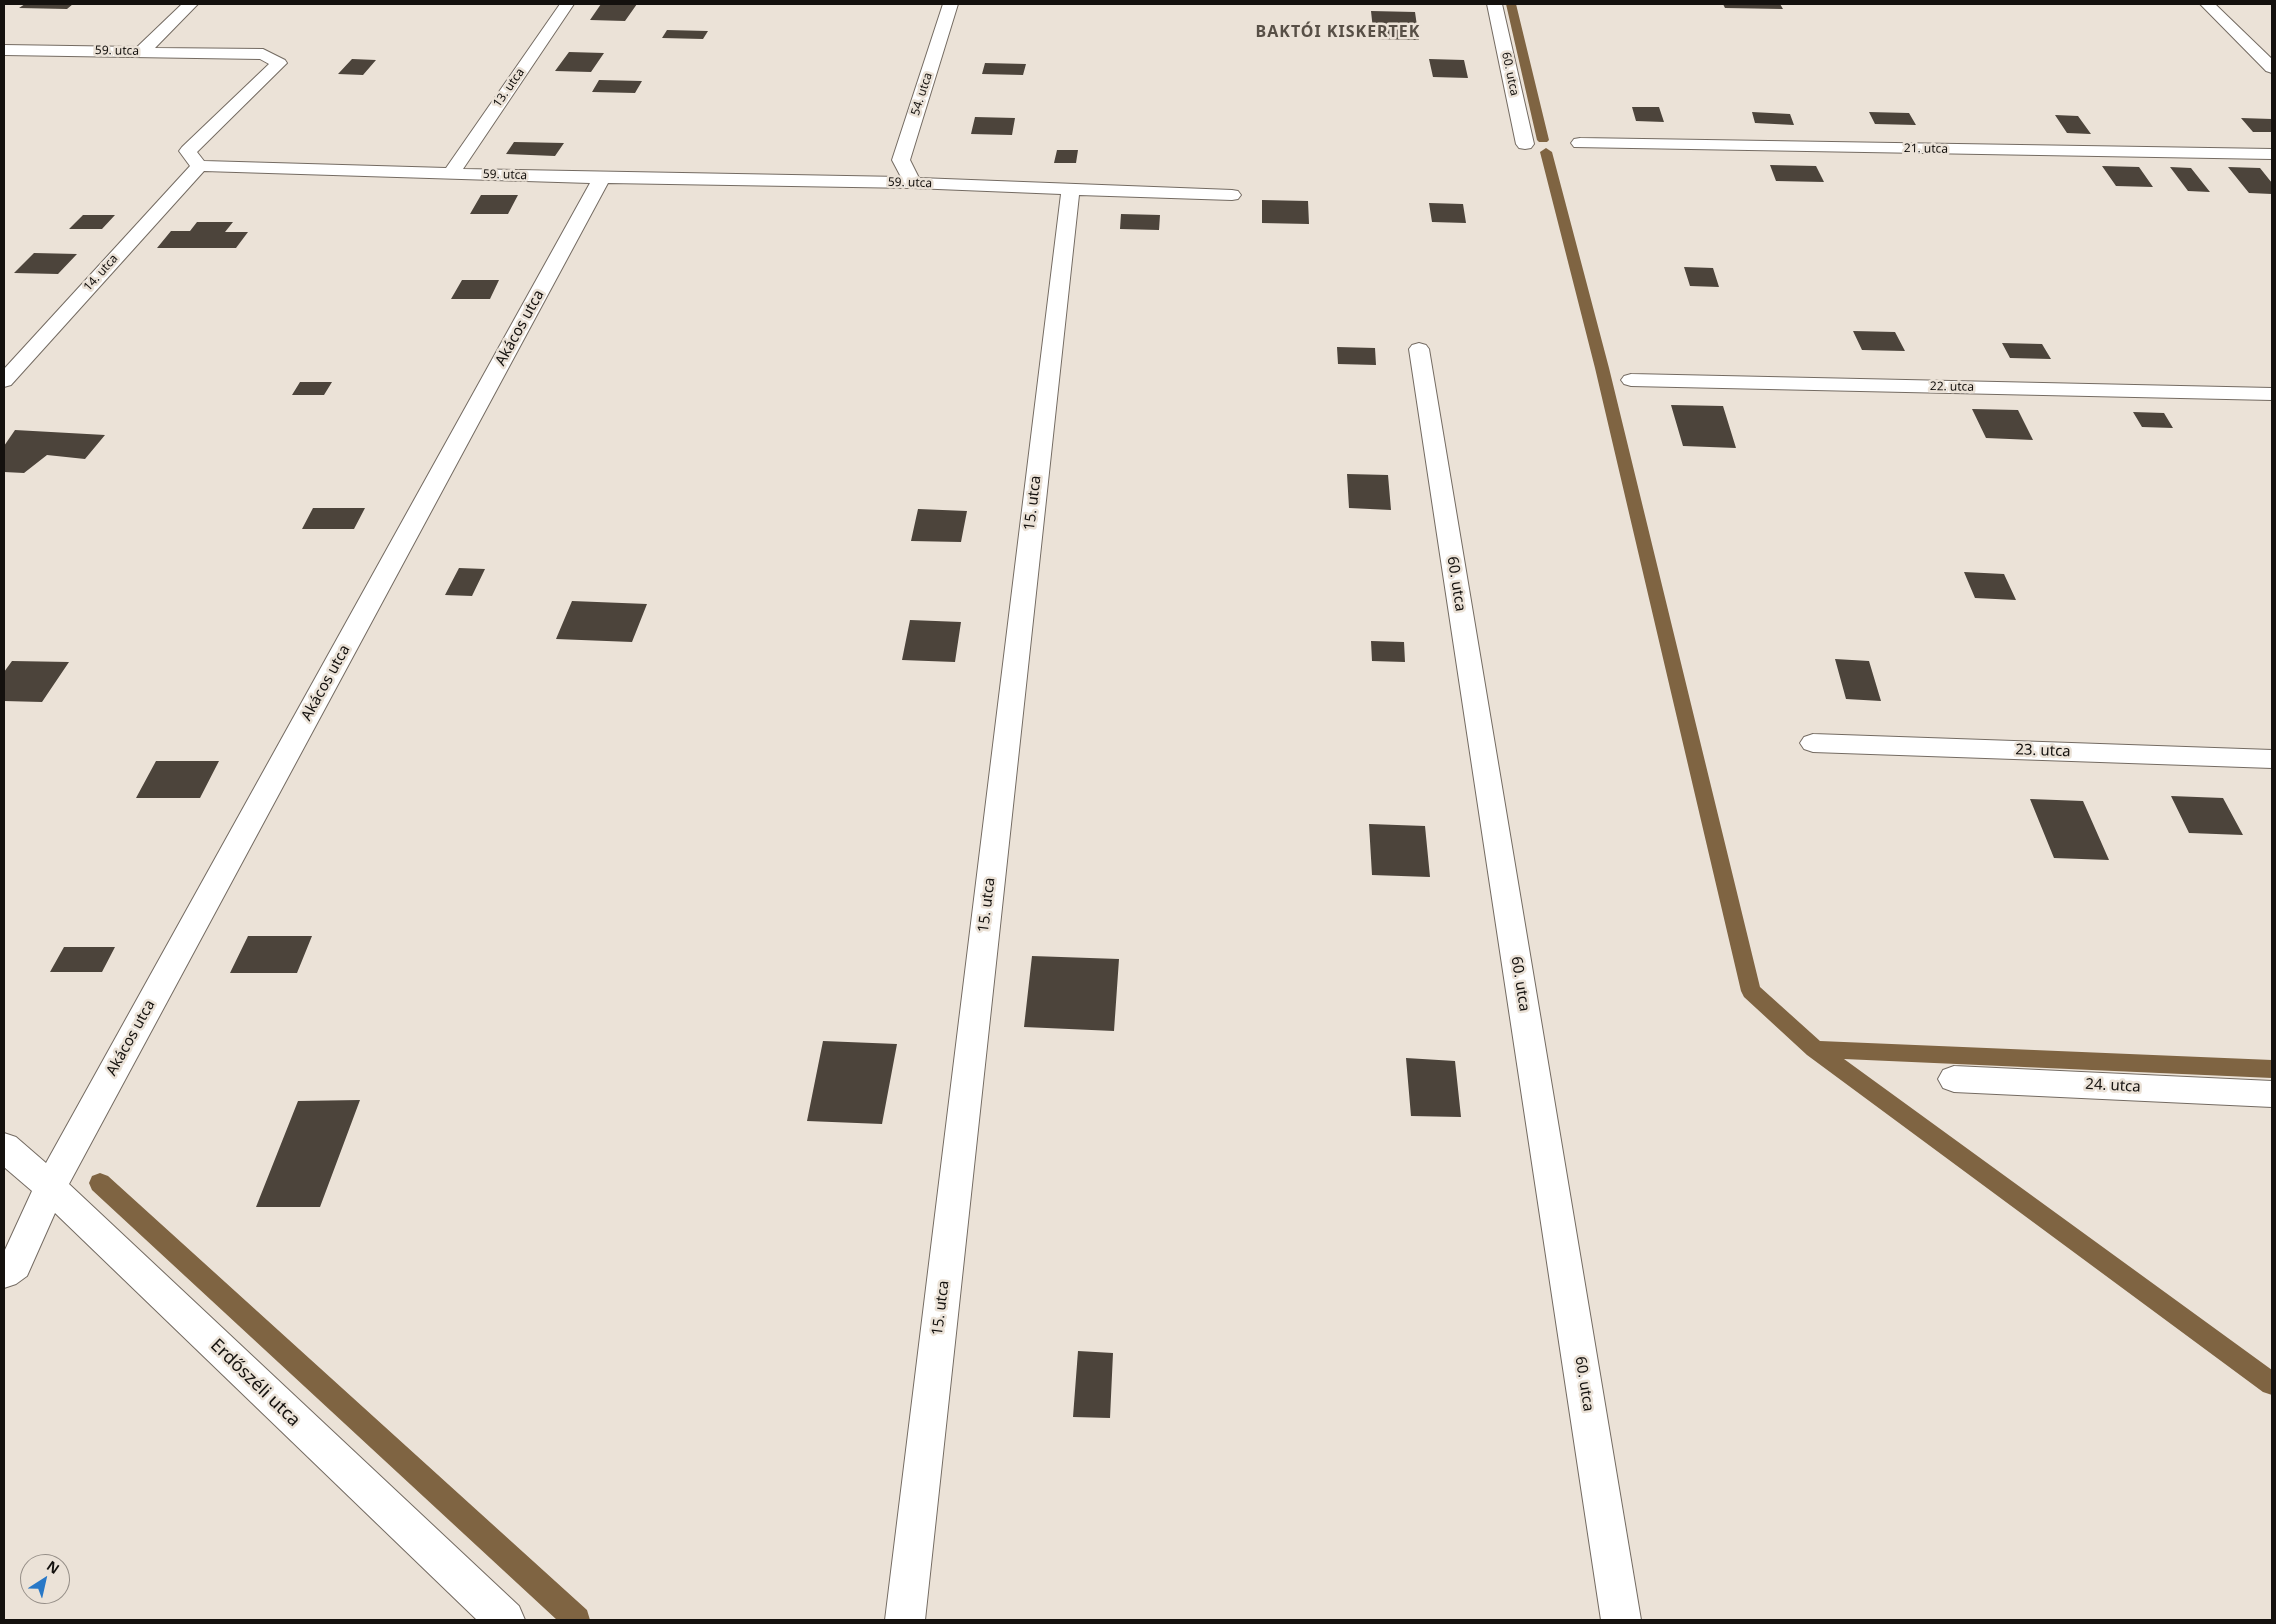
<!DOCTYPE html>
<html>
<head>
<meta charset="utf-8">
<style>
	body { margin:0 }
	#map { position:relative; width:2276px; height:1624px; overflow:hidden; background:#ebe2d7; font-family:"Noto Sans",sans-serif }
	canvas { display:block }
	.frame { position:absolute; inset:0; border:5px solid #14110e; pointer-events:none }
	.north { position:absolute; left:20px; top:1554px; width:50px; height:50px; box-sizing:border-box; background:#ebe2d7; border:1px solid #958e87; border-radius:50%; rotate:35deg; font-size:14px; font-weight:700; line-height:20px; text-align:center; color:#14110e }
	.north::after { content:''; display:block; margin:auto; width:18px; height:22px; background:#2878c7; clip-path:polygon(50% 0,100% 100%,50% 72%,0 100%) }
</style>
</head>
<body>
<div id="map">
<canvas width="2276" height="1624"></canvas>
<div class="frame"></div>
<div class="north">N</div>
</div>
<script>
const context = document.querySelector('canvas').getContext('2d');
context.lineJoin = 'round';
const poly = rows => new Path2D(rows.map(r => 'M' + r).join(''));
function fillPath(path, color) { context.fillStyle = color; context.fill(path, 'evenodd'); }
function stroke(path, color, width, dash) { context.strokeStyle = color; context.lineWidth = width; context.lineCap = dash ? 'butt' : 'round'; context.setLineDash(dash || []); context.stroke(path); }
function label(font, color, halo, rows, align = 'center') {
  context.font = font + ' "Noto Sans",sans-serif'; context.lineWidth = 5; context.setLineDash([]); context.textBaseline = 'middle'; context.strokeStyle = halo; context.fillStyle = color; for (const [text, x, y, turn = 0] of rows) {
    context.save(); context.translate(x, y); context.rotate((+turn || 0) * Math.PI / 180); context.textAlign = isNaN(turn) ? turn : align; if (halo) context.strokeText(text, 0, 0); context.fillText(text, 0, 0); context.restore();
  }
}
fillPath(poly([
	[1506,4,1516,4,1549,140,1547,142,1539,142,1537,140,1506,4],
	[1546,148,1552,152,1609,368,1760,987,1820,1041,2272,1060,2272,1078,1844,1059,2272,1370,2272,1395,2263,1392,1807,1055,1744,997,1741,991,1595,368,1540,152,1546,148],
	[100,1173,108,1176,587,1610,590,1620,557,1620,92,1190,89,1183,92,1176,100,1173]
]), '#7f6442');
fillPath(poly([
	[25,4,73,4,67,9,19,8],
	[601,4,637,4,625,21,590,20],
	[1723,4,1780,4,1783,9,1725,8],
	[1371,11,1415,12,1419,40,1374,39],
	[667,30,708,31,703,39,662,38],
	[569,52,604,53,591,72,555,71],
	[352,59,376,60,363,75,338,74],
	[1429,59,1464,60,1468,78,1433,77],
	[985,63,1026,64,1023,75,982,74],
	[599,80,642,81,635,93,592,92],
	[1632,107,1659,107,1664,122,1636,121],
	[1752,112,1790,114,1794,125,1755,123],
	[1869,112,1909,113,1916,125,1875,124],
	[2055,115,2078,116,2091,134,2067,133],
	[975,117,1015,118,1012,135,971,134],
	[2241,118,2272,119,2272,132,2253,132],
	[514,142,564,143,555,156,506,154],
	[1057,150,1078,150,1076,163,1054,163],
	[1770,165,1816,166,1824,182,1776,181],
	[2102,166,2139,167,2153,187,2116,186],
	[2170,167,2191,168,2210,192,2188,191],
	[2228,167,2260,168,2272,183,2272,194,2249,193],
	[481,195,518,195,508,214,470,214],
	[1262,200,1308,201,1309,224,1262,223],
	[1429,203,1463,204,1466,223,1432,222],
	[1121,214,1160,215,1159,230,1120,229],
	[83,215,115,215,102,229,69,229],
	[197,222,233,222,225,232,248,232,236,248,157,248,171,231,190,231],
	[34,253,77,254,58,274,14,273],
	[1684,267,1713,268,1719,287,1690,286],
	[462,280,499,280,490,299,451,299],
	[1853,331,1895,332,1905,351,1862,350],
	[2002,343,2042,344,2051,359,2010,358],
	[1337,347,1375,348,1376,365,1338,364],
	[300,382,332,382,324,395,292,395],
	[1671,405,1723,406,1736,448,1683,446],
	[1972,409,2018,410,2033,440,1986,438],
	[2133,412,2164,413,2173,428,2142,427],
	[15,430,105,435,85,459,47,455,24,473,4,472,4,446],
	[1347,474,1388,475,1391,510,1349,508],
	[313,508,365,508,354,529,302,529],
	[918,509,967,511,961,542,911,541],
	[459,568,485,569,472,596,445,595],
	[1964,572,2004,574,2016,600,1975,598],
	[572,601,647,604,632,642,556,639],
	[910,620,961,622,955,662,902,660],
	[1371,641,1404,642,1405,662,1372,661],
	[1835,659,1869,661,1881,701,1846,699],
	[12,661,69,662,42,702,4,701,4,672],
	[156,761,219,761,200,798,136,798],
	[2171,796,2223,798,2243,835,2189,833],
	[2030,799,2083,801,2109,860,2054,858],
	[1369,824,1425,826,1430,877,1372,875],
	[248,936,312,936,297,973,230,973],
	[64,947,115,947,102,972,50,972],
	[1032,956,1119,959,1114,1031,1024,1027],
	[823,1041,897,1044,882,1124,807,1121],
	[1406,1058,1455,1061,1461,1117,1411,1116],
	[360,1100,320,1207,256,1207,298,1101],
	[1078,1351,1113,1353,1110,1418,1073,1417]
]), '#4c443b');
const street = poly([
	[182,4,198,4,155,48,263,49,285,60,287,63,197,152,204,161,446,168,560,4,574,4,463,169,901,177,892,160,943,4,958,4,910,160,919,178,1232,190,1238,191,1241,195,1238,199,1232,200,1079,195,925,1620,885,1620,1061,194,913,188,608,183,69,1184,519,1606,525,1620,477,1620,55,1213,27,1276,16,1284,4,1288,4,1252,32,1191,4,1167,4,1133,16,1137,46,1163,590,183,204,171,11,385,4,387,4,369,190,166,179,151,182,147,269,64,260,59,4,55,4,45,137,47,182,4],
	[1487,4,1502,4,1534,144,1531,148,1525,149,1519,148,1516,144,1487,4],
	[2200,4,2215,4,2272,59,2272,73,2266,71,2200,4],
	[1580,138,2272,149,2272,159,1574,147,1571,143,1574,139,1580,138],
	[1419,343,1426,345,1429,349,1641,1620,1601,1620,1409,349,1412,345,1419,343],
	[1631,374,2272,388,2272,400,1631,386,1624,384,1621,380,1624,376,1631,374],
	[1813,734,2272,750,2272,768,1813,752,1804,749,1800,743,1804,737,1813,734],
	[1954,1066,2272,1081,2272,1107,1954,1092,1943,1088,1938,1079,1943,1070,1954,1066]
]);
stroke(street, '#746b62', 2);
fillPath(street, '#fff');
label('12px', '#14110e', '#ebe2d7', [
	["59. utca",117,51,1],
	["60. utca",1510,74,78],
	["13. utca",509,88,-55],
	["54. utca",922,94,-72],
	["21. utca",1926,149,1],
	["59. utca",505,175,2],
	["59. utca",910,183,2],
	["14. utca",101,273,-48],
	["22. utca",1952,387,1]
]);
label('15px', '#14110e', '#ebe2d7', [
	["Akácos utca",520,328,-61],
	["15. utca",1033,503,-83],
	["60. utca",1456,584,81],
	["Akácos utca",326,683,-61],
	["23. utca",2043,751,2],
	["15. utca",987,905,-83],
	["60. utca",1520,984,81],
	["Akácos utca",131,1038,-61],
	["24. utca",2113,1086,3],
	["15. utca",941,1308,-83],
	["60. utca",1584,1384,81]
]);
context.letterSpacing = '1px';
label('bold 16px', '#574f46', '#ebe2d7', [
	["BAKTÓI KISKERTEK",1338,32]
]);
context.letterSpacing = '0px';
label('18px', '#14110e', '#ebe2d7', [
	["Erdőszéli utca",255,1383,44]
]);
</script>
</body>
</html>
